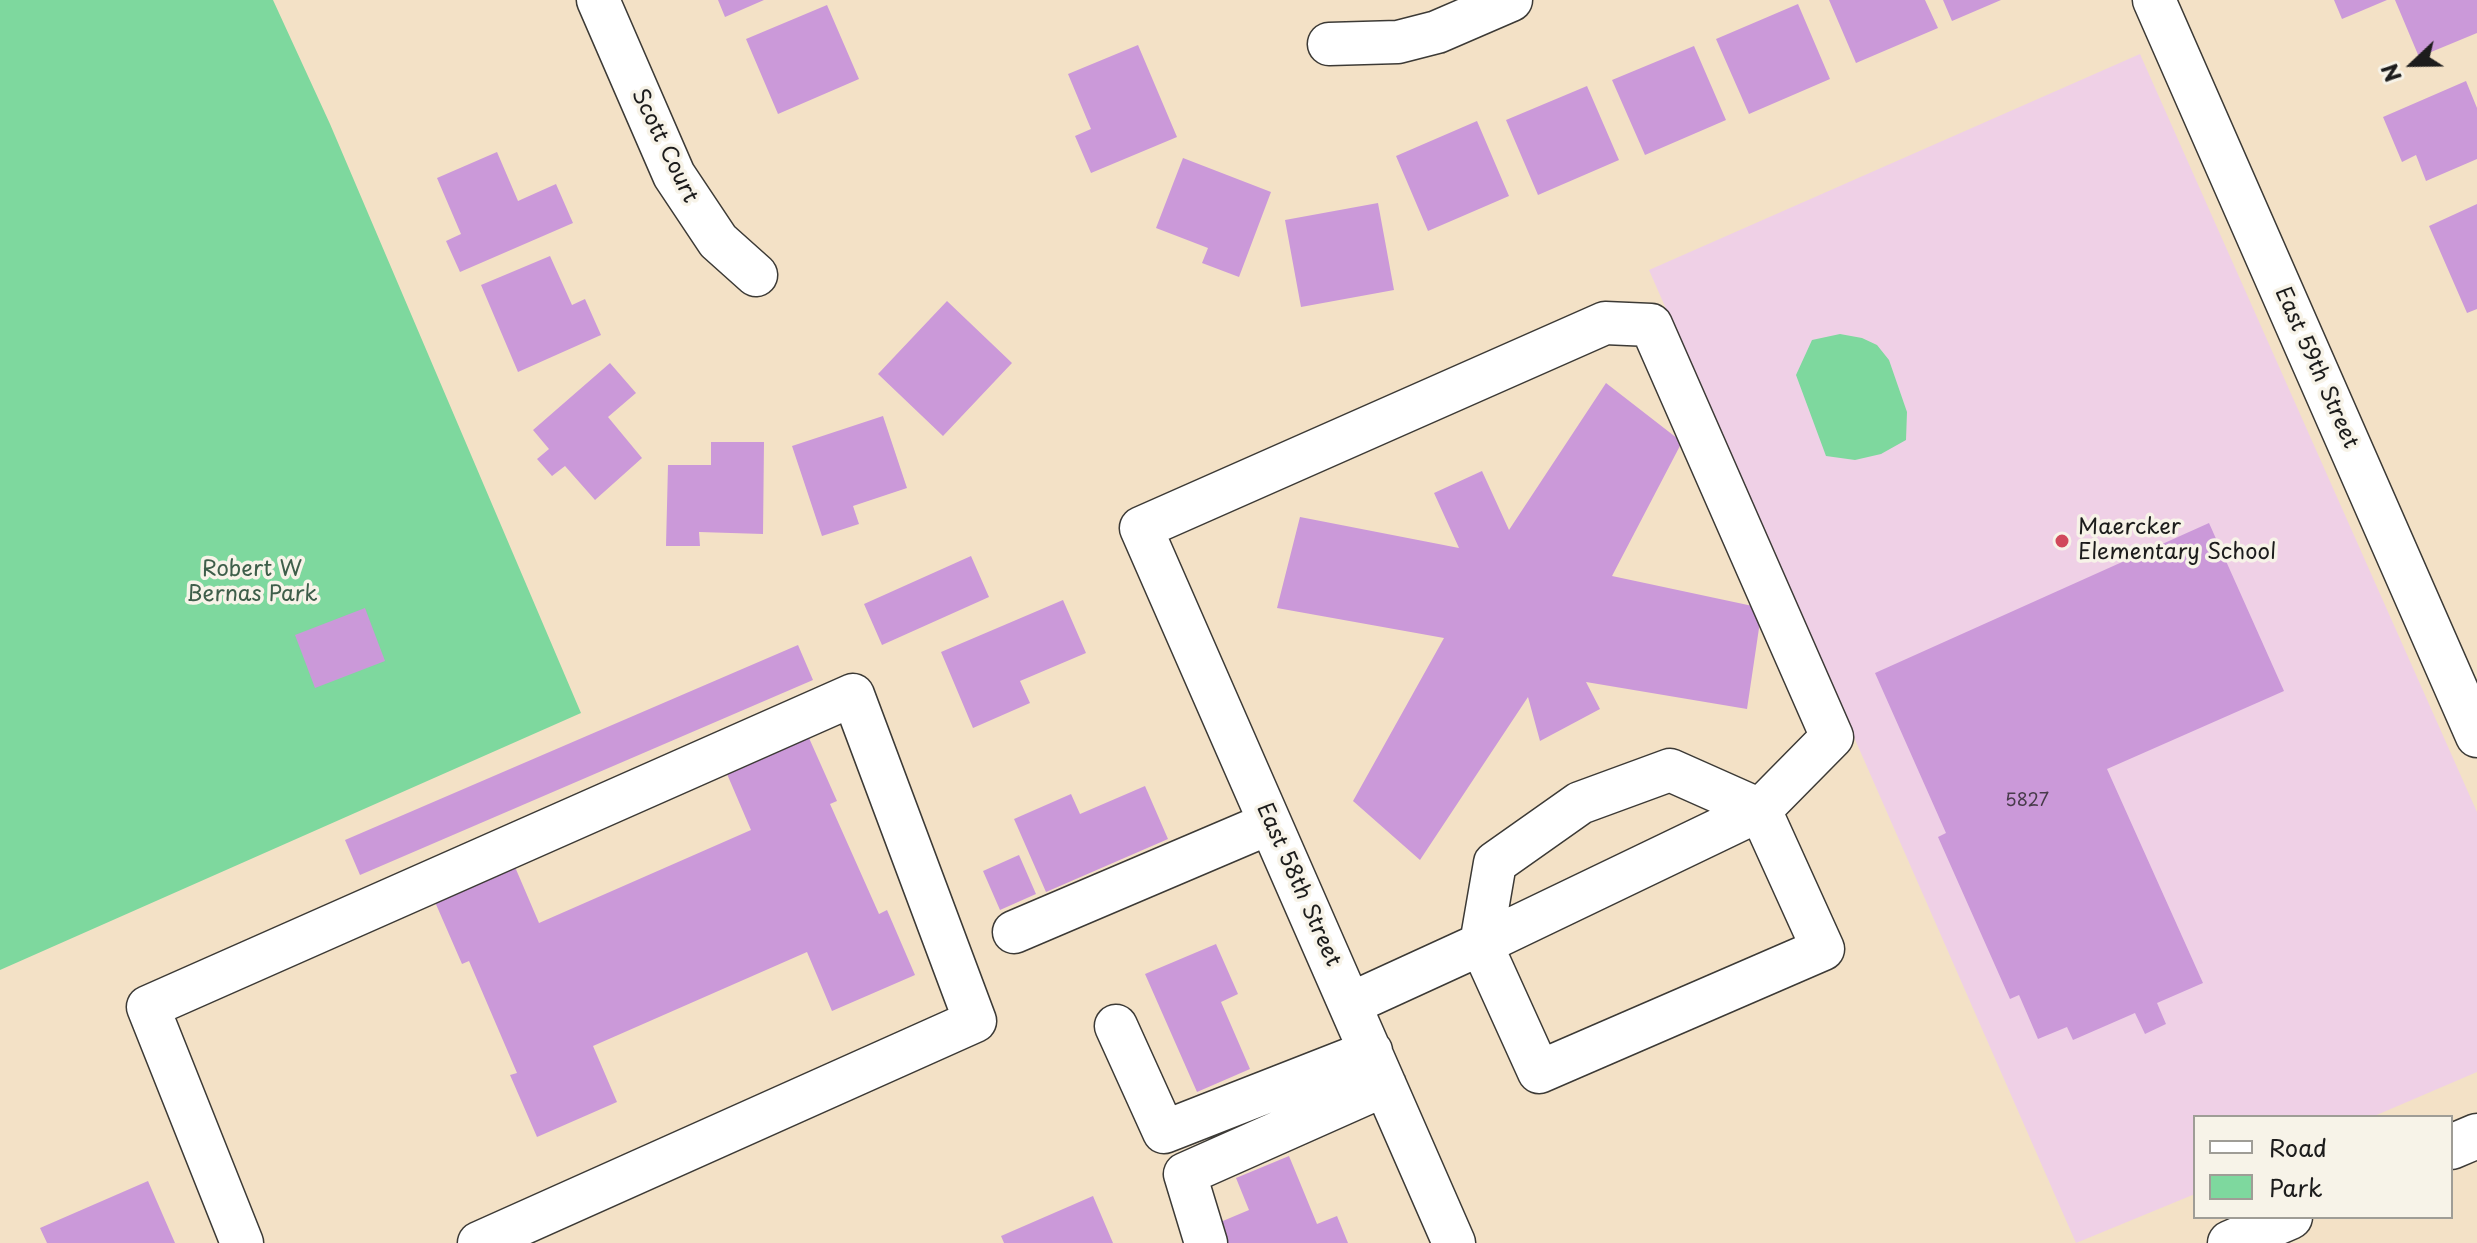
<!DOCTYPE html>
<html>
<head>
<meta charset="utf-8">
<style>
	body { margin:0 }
	#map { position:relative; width:2477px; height:1243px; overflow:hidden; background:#f3e1c6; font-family:"Playpen Sans",sans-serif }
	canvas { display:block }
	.legend { position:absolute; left:2193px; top:1115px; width:260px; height:104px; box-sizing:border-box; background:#f7f3e8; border:2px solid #9f9d96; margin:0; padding:10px 14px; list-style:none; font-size:24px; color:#1c1c1c }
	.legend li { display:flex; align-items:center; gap:16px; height:40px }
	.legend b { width:40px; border:2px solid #9f9d96 }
	.north { position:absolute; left:2373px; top:24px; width:80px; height:80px; -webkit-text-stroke:6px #f7f3e8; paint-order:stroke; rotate:248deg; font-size:22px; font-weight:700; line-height:32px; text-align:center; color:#1c1c1c }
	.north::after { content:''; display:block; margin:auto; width:28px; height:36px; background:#1c1c1c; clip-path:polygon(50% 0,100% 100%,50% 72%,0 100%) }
</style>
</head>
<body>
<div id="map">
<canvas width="2477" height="1243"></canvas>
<ul class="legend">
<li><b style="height:10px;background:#fff"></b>Road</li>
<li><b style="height:22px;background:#7ed89e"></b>Park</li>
</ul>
<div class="north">N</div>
</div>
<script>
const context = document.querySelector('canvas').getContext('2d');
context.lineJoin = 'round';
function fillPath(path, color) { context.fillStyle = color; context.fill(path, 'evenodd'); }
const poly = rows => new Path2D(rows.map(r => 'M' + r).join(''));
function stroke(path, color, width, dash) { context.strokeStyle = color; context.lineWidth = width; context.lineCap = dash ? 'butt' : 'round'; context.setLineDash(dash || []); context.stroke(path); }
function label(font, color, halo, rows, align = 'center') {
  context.font = font + ' "Playpen Sans",sans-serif'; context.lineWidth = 7; context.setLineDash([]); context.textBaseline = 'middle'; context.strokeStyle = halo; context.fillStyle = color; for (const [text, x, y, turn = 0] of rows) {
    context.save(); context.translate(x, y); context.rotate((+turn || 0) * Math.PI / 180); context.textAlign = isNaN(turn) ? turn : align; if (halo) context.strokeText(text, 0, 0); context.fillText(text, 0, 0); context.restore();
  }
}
fillPath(poly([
	[2140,54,2477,812,2477,1072,2372,1117,2195,1117,2195,1194,2076,1243,1649,270]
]), '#efd0e6');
fillPath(poly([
	[0,0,273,0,330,124,581,713,0,970],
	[1840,334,1862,338,1877,345,1889,360,1907,412,1906,440,1881,454,1855,460,1826,456,1796,375,1812,340]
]), '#7ed89e');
fillPath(poly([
	[718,0,764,0,725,17],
	[1829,0,1925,0,1938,28,1856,63],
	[1943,0,2001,0,1952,21],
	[2334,0,2387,0,2342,19],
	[2395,0,2477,0,2477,33,2419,57],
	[1798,4,1830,79,1749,114,1716,39],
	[827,5,859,79,778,114,746,39],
	[1138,45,1177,137,1091,173,1075,136,1091,129,1068,74],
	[1694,46,1726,120,1645,155,1612,80],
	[2466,81,2477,108,2477,159,2426,181,2416,155,2402,162,2383,117],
	[1587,86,1619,160,1538,195,1506,120],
	[1477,121,1509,196,1428,231,1396,156],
	[497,152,518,201,556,184,573,223,460,272,446,241,461,234,437,178],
	[1183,158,1271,192,1239,277,1202,263,1208,248,1156,228],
	[1378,203,1394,290,1301,307,1285,220],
	[2477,204,2477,309,2467,313,2429,226],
	[550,256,572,305,585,299,601,335,518,372,481,285],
	[947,301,1012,363,943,436,878,374],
	[610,363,636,393,608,417,642,458,595,500,565,466,552,476,537,459,549,449,533,430],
	[1606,383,1682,442,1612,576,1762,608,1747,709,1586,682,1600,709,1540,741,1528,697,1420,860,1353,801,1444,638,1277,608,1300,517,1459,548,1434,493,1482,471,1509,530],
	[883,416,907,488,853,506,859,524,822,536,792,446],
	[711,442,764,442,763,534,699,532,700,546,666,546,668,465,711,465],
	[2209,523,2284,691,2107,769,2203,983,2157,1003,2166,1024,2145,1034,2135,1013,2073,1040,2067,1027,2038,1039,2019,995,2010,999,1938,837,1946,833,1875,673],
	[971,556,989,597,882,645,864,604],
	[1063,600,1086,653,1020,681,1030,703,973,728,941,652],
	[365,608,385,661,315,688,295,635],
	[798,645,813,680,360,875,345,840],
	[809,738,837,801,830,804,879,914,887,910,915,975,832,1011,807,952,593,1046,617,1102,537,1137,510,1075,517,1073,469,961,462,964,435,902,515,867,539,923,751,830,727,774],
	[1145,786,1168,839,1046,892,1014,819,1071,794,1080,814],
	[1019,855,1036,894,1000,910,983,871],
	[1216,944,1238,994,1221,1002,1250,1069,1197,1092,1145,974],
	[1289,1156,1317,1224,1337,1216,1348,1243,1226,1243,1218,1223,1249,1210,1236,1178],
	[148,1181,175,1243,47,1243,40,1228],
	[1093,1196,1113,1243,1004,1243,1001,1236]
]), '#cb99d9');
const minor = poly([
	[598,0,674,175,718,241,756,275],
	[2154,0,2477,736],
	[1329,44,1398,42,1437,32,1511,0],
	[1014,932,1270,823],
	[1350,1004,1481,944,1539,1072,1823,949,1760,810,1670,770,1580,803,1495,863,1481,944],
	[1116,1026,1164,1132,1371,1051],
	[242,1243,148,1007,853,695,975,1021,479,1243],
	[1206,1243,1185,1174,1385,1085],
	[1454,1243,1141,528,1605,323,1651,325,1832,737,1760,810,1481,944]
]);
const major = poly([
	[2451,1147,2477,1136],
	[2230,1243,2290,1217]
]);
stroke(minor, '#3c3a36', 45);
stroke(major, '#3c3a36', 47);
stroke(minor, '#fff', 42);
stroke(major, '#fff', 44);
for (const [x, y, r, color] of [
	[2062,541,8,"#d1495b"]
]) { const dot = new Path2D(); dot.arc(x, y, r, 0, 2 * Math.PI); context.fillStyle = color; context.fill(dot); stroke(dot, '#f7f3e8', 3); }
label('18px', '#483b4b', null, [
	["5827",2027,801]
]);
label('22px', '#1c1c1c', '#f7f3e8', [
	["Scott Court",664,146,64],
	["East 59th Street",2316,368,66],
	["East 58th Street",1298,885,66]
]);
label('22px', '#1c1c1c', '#f7f3e8', [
	["Maercker",2078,528],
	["Elementary School",2078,553]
], 'left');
label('22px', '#3e5e4a', '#f7f3e8', [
	["Robert W",252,570],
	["Bernas Park",252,595]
]);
</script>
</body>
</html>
